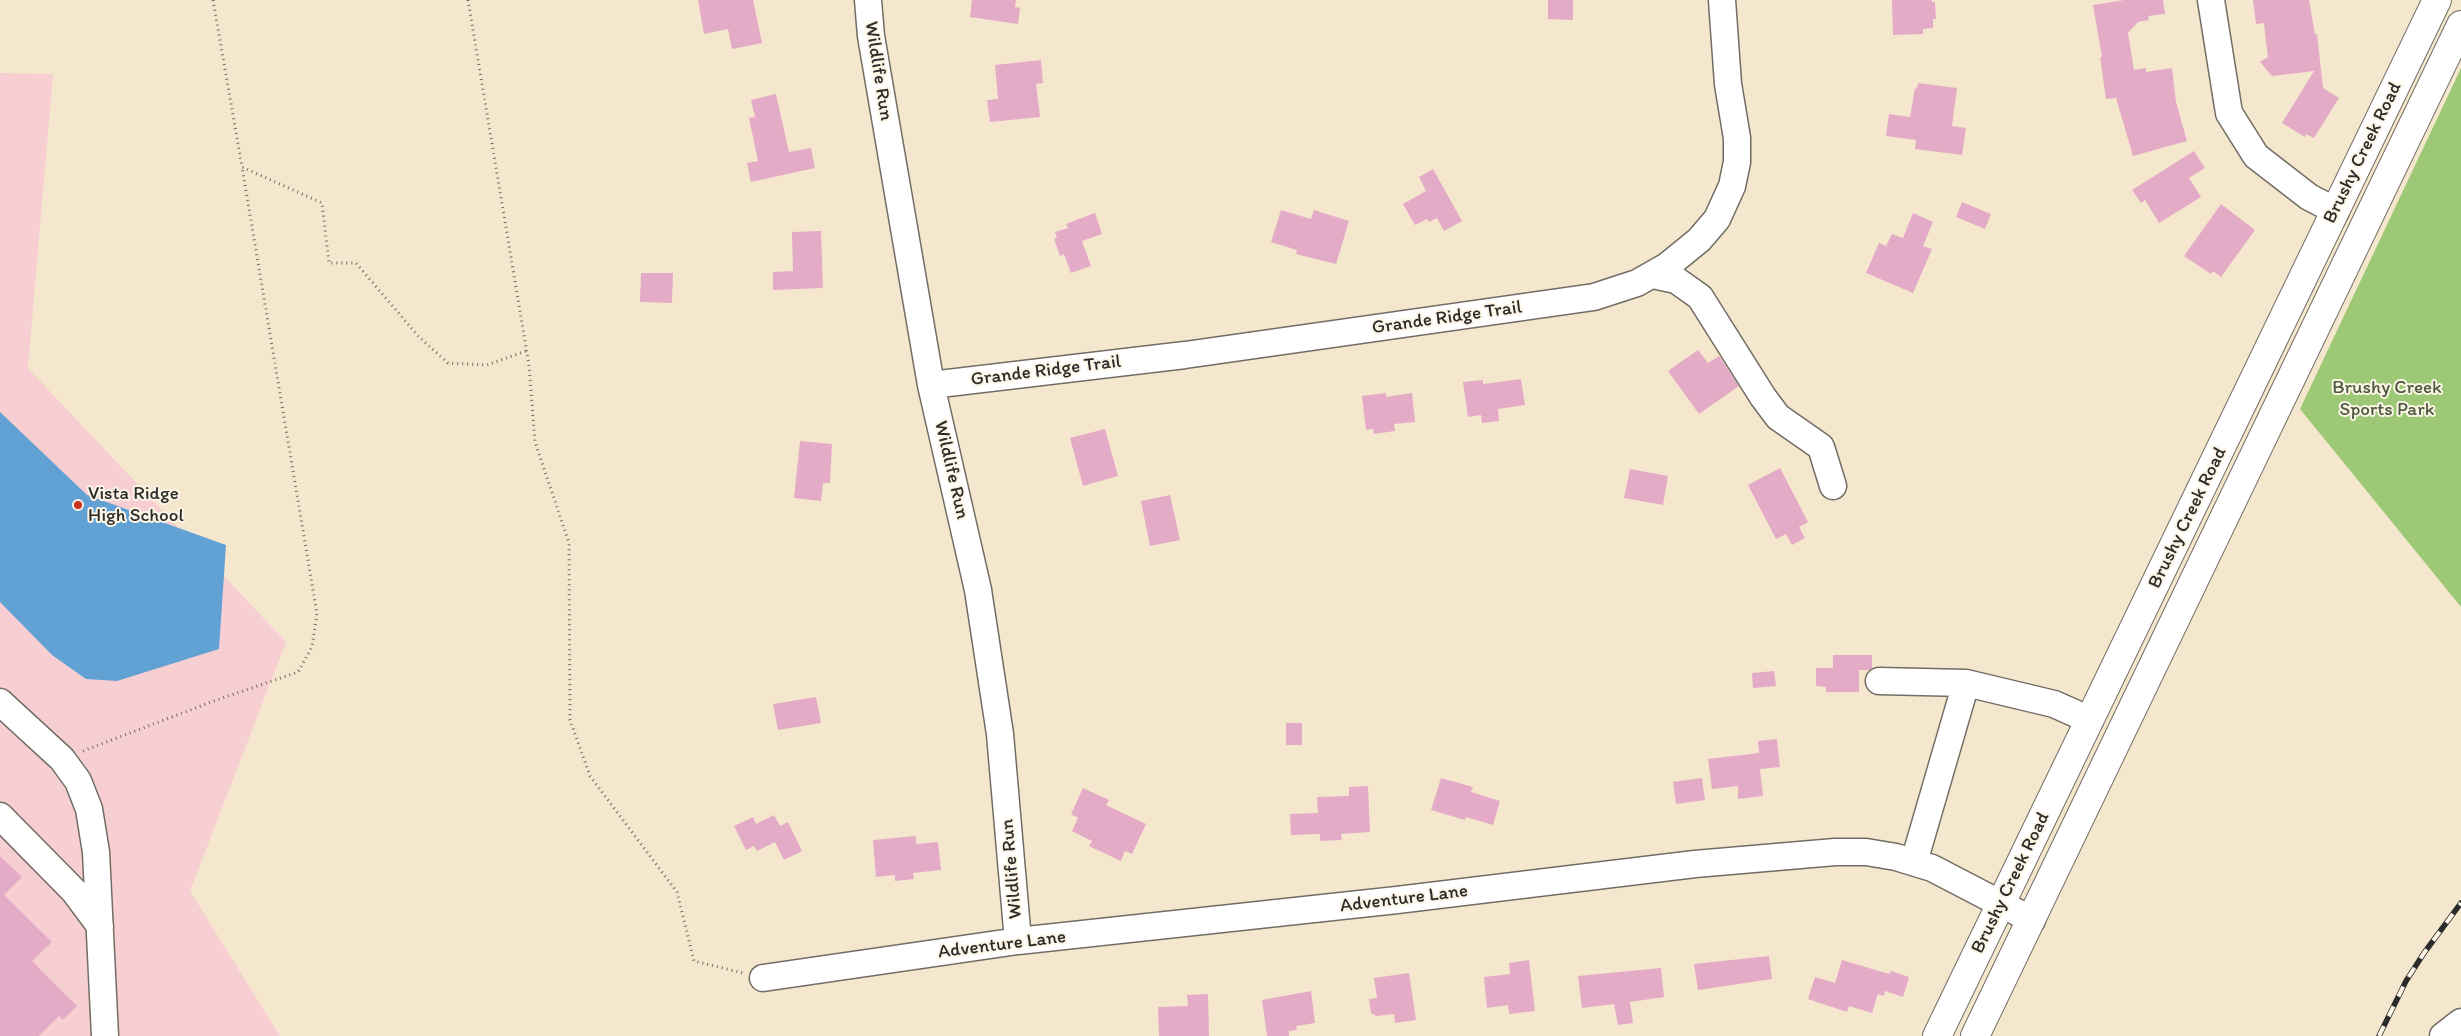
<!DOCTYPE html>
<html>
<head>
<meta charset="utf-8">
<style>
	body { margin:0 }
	canvas { display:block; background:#f5e7cd }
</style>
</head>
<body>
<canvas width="2461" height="1036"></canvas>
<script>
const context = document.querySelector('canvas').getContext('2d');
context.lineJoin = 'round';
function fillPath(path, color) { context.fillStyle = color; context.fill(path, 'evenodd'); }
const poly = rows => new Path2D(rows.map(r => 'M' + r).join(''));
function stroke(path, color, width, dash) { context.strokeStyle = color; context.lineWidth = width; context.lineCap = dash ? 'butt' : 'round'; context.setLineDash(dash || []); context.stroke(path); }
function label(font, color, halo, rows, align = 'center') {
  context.font = font + ' Itim,sans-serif'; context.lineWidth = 4; context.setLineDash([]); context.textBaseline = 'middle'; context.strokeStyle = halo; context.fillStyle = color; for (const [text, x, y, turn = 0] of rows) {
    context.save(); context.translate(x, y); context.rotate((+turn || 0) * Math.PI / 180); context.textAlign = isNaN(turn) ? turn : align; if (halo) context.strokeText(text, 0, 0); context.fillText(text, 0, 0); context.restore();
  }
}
fillPath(poly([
	[0,73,53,74,28,368,286,642,190,891,280,1036,0,1036]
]), '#f7cfd2');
fillPath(poly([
	[2461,68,2461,607,2300,409]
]), '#9dc876');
fillPath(poly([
	[0,412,87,495,226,545,219,649,117,681,86,679,52,655,0,602]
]), '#61a1d4');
fillPath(poly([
	[698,0,753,0,762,43,732,49,728,29,704,34],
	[972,0,1016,0,1015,7,1020,8,1018,24,970,17],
	[1548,0,1573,0,1573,20,1548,19],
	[1892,0,1932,0,1932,2,1935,2,1936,19,1933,19,1933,28,1923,29,1923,34,1893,35],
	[2124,0,2163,0,2165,14,2148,16,2149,20,2138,22,2128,33,2134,70,2146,68,2146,72,2172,68,2176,102,2187,141,2133,156,2116,98,2106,99,2100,57,2102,57,2093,5],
	[2253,0,2309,0,2315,34,2317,34,2323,88,2339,98,2314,138,2306,134,2305,137,2282,123,2314,71,2272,76,2260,62,2268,57,2266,42,2264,23,2256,24],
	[1041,60,1043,83,1036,84,1040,117,990,122,987,100,998,99,995,65],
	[1918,83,1957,88,1952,126,1966,128,1962,155,1915,149,1916,140,1886,136,1889,114,1910,117,1915,88,1917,89],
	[776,94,789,152,811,148,815,168,751,182,747,163,758,161,749,118,755,117,751,100],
	[2194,151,2205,168,2189,178,2201,197,2159,223,2145,200,2141,203,2132,190],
	[1433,169,1462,221,1444,231,1437,218,1429,222,1427,219,1415,225,1403,204,1426,191,1419,177],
	[1962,202,1991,214,1985,229,1956,217],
	[2221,204,2255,230,2221,277,2213,271,2211,274,2184,256],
	[1281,210,1311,219,1314,210,1349,221,1336,264,1296,254,1297,250,1271,242],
	[1095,213,1102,234,1082,241,1091,266,1071,273,1064,254,1060,256,1054,239,1057,238,1055,232,1068,228,1066,224],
	[1913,213,1933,222,1923,246,1932,249,1913,293,1866,273,1879,243,1886,246,1892,234,1903,238],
	[821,231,823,288,773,290,773,272,793,271,792,232],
	[641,273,673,273,672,303,640,302],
	[1698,350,1708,363,1719,356,1739,386,1699,414,1668,371],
	[1521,379,1525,405,1498,409,1499,421,1482,423,1481,415,1468,417,1463,382,1483,380,1483,384],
	[1386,393,1386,397,1412,393,1415,422,1394,424,1395,431,1374,434,1373,429,1366,430,1362,396],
	[1105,429,1118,476,1083,486,1070,438],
	[800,441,832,444,830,483,823,483,821,501,794,498],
	[1780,468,1808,522,1799,527,1805,538,1792,545,1786,534,1776,539,1748,485],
	[1630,469,1668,476,1663,505,1624,498],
	[1170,495,1180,540,1150,546,1141,501],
	[1833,655,1872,655,1872,668,1870,670,1859,670,1859,692,1826,692,1826,687,1816,686,1816,668,1833,668],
	[1774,671,1776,686,1753,688,1752,673],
	[816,697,821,723,778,730,773,704],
	[1286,723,1302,723,1302,745,1286,745],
	[1777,739,1780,767,1760,769,1763,796,1738,799,1738,786,1712,789,1708,759,1759,753,1758,741],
	[1441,778,1473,787,1471,792,1500,801,1493,825,1466,817,1465,820,1431,810],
	[1702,778,1705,800,1676,804,1673,782],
	[1368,786,1370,832,1341,834,1342,840,1320,841,1320,834,1291,835,1290,814,1318,813,1317,797,1349,796,1349,787],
	[1083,788,1109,800,1106,805,1146,824,1132,854,1125,851,1121,861,1089,846,1092,841,1072,831,1078,818,1071,814],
	[774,815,780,826,788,822,802,851,784,860,775,842,757,851,754,846,746,850,734,826,753,817,756,824],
	[916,836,916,844,938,842,941,870,913,873,914,879,895,881,895,875,876,877,873,840],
	[0,856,22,877,4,895,52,942,32,961,77,1006,63,1020,59,1016,39,1036,0,1036],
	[1769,956,1772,979,1698,990,1694,964],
	[1529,960,1535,1011,1509,1014,1508,1005,1487,1008,1484,977,1510,974,1509,963],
	[1842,960,1889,974,1891,971,1909,977,1903,997,1885,991,1884,996,1878,994,1872,1013,1849,1006,1847,1012,1808,999,1815,977,1835,983],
	[1661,968,1664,997,1630,1002,1633,1023,1618,1025,1614,1004,1582,1008,1578,976],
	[1409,973,1416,1020,1395,1023,1394,1014,1376,1016,1371,1013,1369,999,1377,998,1374,978],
	[1311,991,1315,1023,1296,1026,1297,1030,1289,1031,1289,1036,1267,1036,1262,1000],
	[1208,994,1209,1036,1159,1036,1158,1007,1188,1006,1187,995]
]), '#e4abc6');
const minor = poly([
	[868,0,871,36,931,385,978,590,1000,734,1018,941],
	[2211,0,2229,113,2256,156,2309,197,2336,211],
	[1653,275,1676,280,1700,297,1763,397,1778,417,1821,447,1833,486],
	[931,385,1185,355,1594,297,1637,283,1667,266,1699,240,1717,219,1732,186,1737,162,1737,138,1728,84,1722,0],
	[1879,681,1966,683,2054,704,2090,720],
	[0,702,62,759,78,781,89,809,96,852,105,1036],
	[0,816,74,891,100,926],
	[1914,862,1966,683],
	[763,978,1018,941,1397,900,1695,864,1835,852,1866,852,1896,857,1932,868,2032,920],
	[2443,1036,2461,1022]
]);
const major = poly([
	[1937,1036,2437,0],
	[1975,1036,2461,25]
]);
stroke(minor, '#726d64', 29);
stroke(major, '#726d64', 30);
stroke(poly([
	[213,0,242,167,322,203,329,263,356,263,418,336,448,363,487,365,526,351],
	[468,0,529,365,535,442,569,543,570,720,590,776,677,892,694,961,743,973],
	[83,751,211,702,298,672,312,647,317,614,242,167]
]), '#726d64', 3, [1, 4]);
stroke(minor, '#fff', 26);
stroke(major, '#fff', 28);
const rail = poly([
	[2379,1036,2406,981,2424,953,2461,903]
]);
stroke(rail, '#2b2b2b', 5.5);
stroke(rail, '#fcf5e5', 4, [11]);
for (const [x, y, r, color] of [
	[78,505,5,"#c8321e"]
]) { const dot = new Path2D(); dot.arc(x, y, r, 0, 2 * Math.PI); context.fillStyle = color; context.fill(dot); stroke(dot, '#fcf5e5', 2); }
label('19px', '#2b2b2b', '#fcf5e5', [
	["Wildlife Run",878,71,81],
	["Brushy Creek Road",2363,153,-64],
	["Grande Ridge Trail",1447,318,-8],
	["Grande Ridge Trail",1046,371,-7],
	["Wildlife Run",951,470,77],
	["Brushy Creek Road",2188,518,-64],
	["Wildlife Run",1012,869,-95],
	["Brushy Creek Road",2011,883,-64],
	["Adventure Lane",1404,899,-7],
	["Adventure Lane",1002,945,-7]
]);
label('19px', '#4d5a42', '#fcf5e5', [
	["Brushy Creek",2387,388],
	["Sports Park",2387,410]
]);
label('19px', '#2b2b2b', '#fcf5e5', [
	["Vista Ridge",88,494],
	["High School",88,516]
], 'left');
</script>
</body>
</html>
